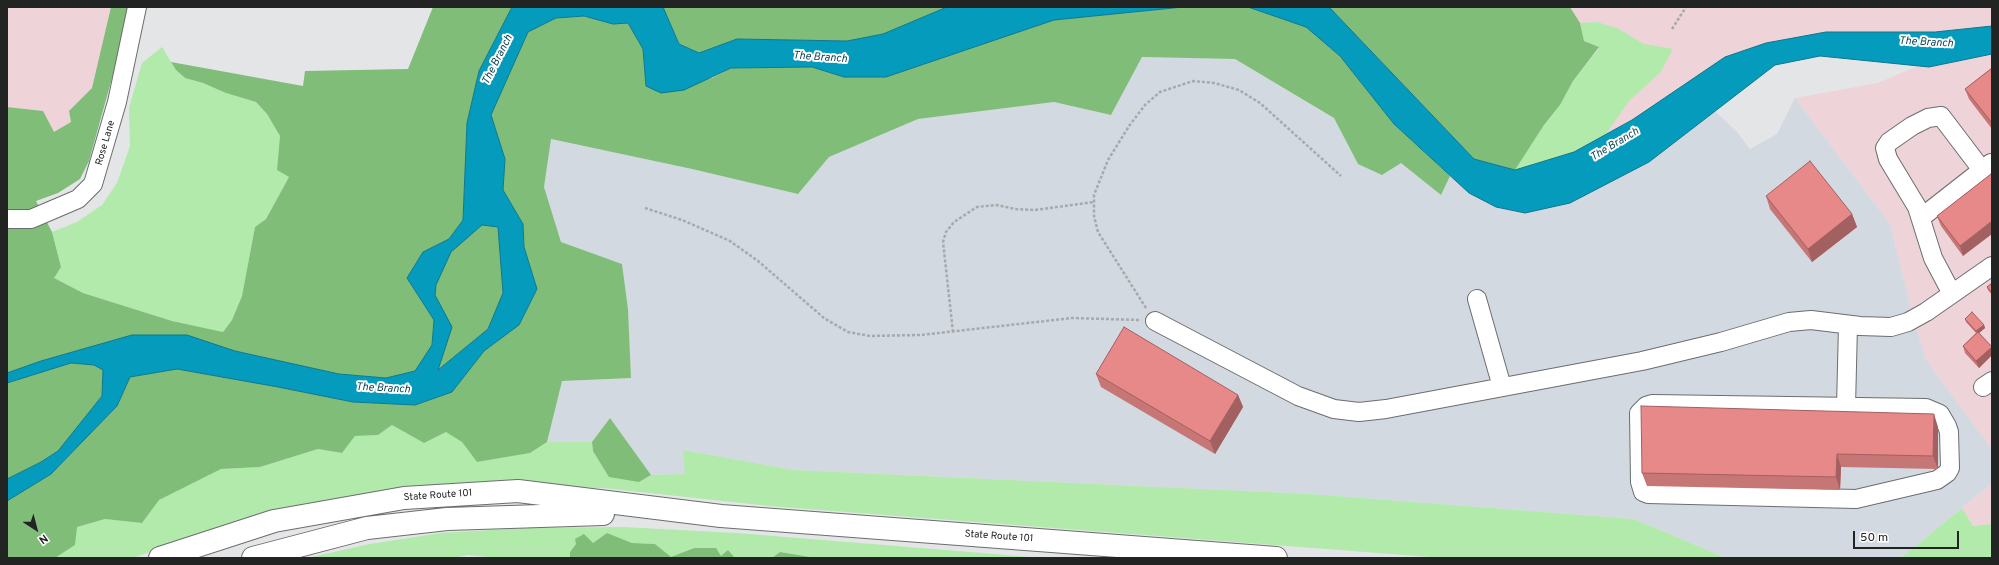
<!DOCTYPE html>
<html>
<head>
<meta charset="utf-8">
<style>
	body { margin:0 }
	#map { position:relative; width:1999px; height:565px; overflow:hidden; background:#e4e5e7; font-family:Overpass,sans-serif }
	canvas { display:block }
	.frame { position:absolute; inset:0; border:8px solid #222323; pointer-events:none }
	.north { position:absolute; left:16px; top:509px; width:40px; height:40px; -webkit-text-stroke:3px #fff; paint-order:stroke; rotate:144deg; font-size:11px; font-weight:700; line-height:16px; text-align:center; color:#222323 }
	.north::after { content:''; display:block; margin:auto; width:14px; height:18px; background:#222323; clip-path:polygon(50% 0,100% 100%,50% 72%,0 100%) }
	.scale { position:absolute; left:1853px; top:531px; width:106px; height:18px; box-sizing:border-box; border:2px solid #222323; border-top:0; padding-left:5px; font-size:12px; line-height:14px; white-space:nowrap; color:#222323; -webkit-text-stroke:3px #fff; paint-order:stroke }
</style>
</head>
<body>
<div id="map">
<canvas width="1999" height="565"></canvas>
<div class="frame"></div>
<div class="north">N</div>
<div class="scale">50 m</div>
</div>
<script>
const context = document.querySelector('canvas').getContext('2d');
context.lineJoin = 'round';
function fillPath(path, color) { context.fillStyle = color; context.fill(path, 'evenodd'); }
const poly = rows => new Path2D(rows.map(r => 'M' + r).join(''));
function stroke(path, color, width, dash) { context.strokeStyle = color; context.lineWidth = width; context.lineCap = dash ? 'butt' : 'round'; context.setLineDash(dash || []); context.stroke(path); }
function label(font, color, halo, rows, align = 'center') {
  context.font = font + ' Overpass,sans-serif'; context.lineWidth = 4; context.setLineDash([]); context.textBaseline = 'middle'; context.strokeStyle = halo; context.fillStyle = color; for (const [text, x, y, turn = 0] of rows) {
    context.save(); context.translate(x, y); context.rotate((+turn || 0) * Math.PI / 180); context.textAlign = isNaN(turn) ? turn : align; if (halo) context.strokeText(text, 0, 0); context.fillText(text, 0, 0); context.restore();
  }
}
fillPath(poly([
	[7,7,111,7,92,88,69,111,71,122,54,133,43,111,7,107],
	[1570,7,1992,7,1992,26,1935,32,1826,32,1632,120,1606,134,1629,101,1660,73,1644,44,1617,28,1597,22,1580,23],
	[1992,54,1992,450,1926,360,1912,313,1890,224,1795,98,1878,83,1918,66,1929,67],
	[1992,483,1992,524,1973,526,1962,508]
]), '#eed3d8');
fillPath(poly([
	[1142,57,1235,59,1334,118,1358,164,1401,163,1441,195,1450,176,1469,193,1496,207,1525,213,1649,162,1715,111,1737,132,1750,149,1777,134,1795,98,1890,224,1912,313,1926,360,1992,450,1992,483,1905,555,1898,558,1726,558,1634,519,1310,494,794,470,683,450,686,474,651,475,610,418,592,442,547,442,561,381,631,378,628,309,622,264,561,242,544,187,550,139,692,169,798,194,829,157,918,119,1054,102,1111,115]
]), '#d3d9e1');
fillPath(poly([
	[1597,22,1617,28,1644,44,1673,49,1660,73,1629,101,1606,134,1574,152,1515,170,1544,125,1560,105,1573,81,1599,48,1584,41,1580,23],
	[162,47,176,70,185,78,203,83,226,93,256,102,267,114,280,136,277,170,289,177,266,219,255,227,242,296,232,320,223,332,172,321,83,293,53,278,61,267,52,232,77,222,102,205,117,183,130,146,129,108,142,63],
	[392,425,424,443,446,432,462,442,477,462,530,453,547,442,592,442,593,451,639,482,651,475,685,474,683,450,794,470,1310,494,1634,519,1726,558,1443,558,769,506,603,488,498,486,183,541,132,558,55,558,75,545,76,527,105,519,142,523,158,500,221,469,260,467,318,449,342,453,355,436,378,435],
	[1962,508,1973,526,1992,524,1992,558,1898,558,1905,555],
	[623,527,737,533,1043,558,816,558,780,552,772,558,735,558,728,550,722,556,697,558,693,548,671,558,655,544,632,543,607,533,593,543,576,544,570,552,570,558,498,558,468,555,454,558,307,558,370,544,441,533,524,528]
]), '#b1eaaa');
fillPath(poly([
	[111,7,128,7,117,60,89,161,80,179,58,193,36,201,52,232,61,267,54,278,83,293,172,321,223,332,232,320,242,296,255,227,266,219,289,177,277,170,280,136,267,114,256,102,226,93,203,83,185,78,176,70,171,62,303,86,305,71,408,69,433,7,512,7,479,71,467,123,463,220,449,239,423,252,407,278,434,320,432,345,415,371,386,378,339,374,235,351,187,335,133,335,41,361,7,373,7,107,43,111,54,132,71,122,69,111,92,88],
	[663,7,947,7,883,34,847,41,737,39,699,53,679,44],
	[1183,7,1248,7,1306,27,1340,56,1394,124,1450,176,1441,195,1401,163,1382,175,1358,164,1334,118,1235,59,1142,57,1111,115,1054,102,918,119,829,157,798,194,692,169,551,139,544,187,561,242,622,264,628,309,631,378,562,381,547,442,530,453,477,462,462,442,446,432,424,443,392,425,378,435,355,436,342,453,318,449,260,467,221,469,159,500,142,523,105,519,77,527,75,545,55,558,7,558,7,501,51,474,117,406,130,377,177,369,278,387,353,402,415,405,452,392,484,351,519,325,537,289,524,247,523,224,503,190,505,159,491,115,528,32,556,18,584,16,613,24,628,23,643,49,646,86,712,78,731,68,812,67,844,77,886,77,1054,20],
	[1329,7,1570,7,1580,23,1584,41,1599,47,1573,81,1560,105,1544,125,1515,170,1474,159],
	[482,225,498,227,503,293,488,329,438,370,441,360,441,307,435,295,436,285,450,252],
	[71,363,94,365,103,370,102,396,58,451,41,462,7,479,7,383],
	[610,418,651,475,639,482,609,477,593,451,592,442],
	[607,533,632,543,655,544,671,557,694,548,716,548,721,556,728,550,735,558,570,558,570,552,576,544,575,539,584,534,593,543],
	[780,552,816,558,772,558]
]), '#7fbd78');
const water = poly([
	[512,7,663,7,679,44,699,53,737,39,847,41,883,34,947,7,1183,7,1054,20,886,77,844,77,812,67,731,68,684,90,661,93,646,86,643,49,628,23,613,24,584,16,556,18,528,32,491,115,505,159,503,190,523,224,524,247,537,289,519,325,484,351,452,392,415,405,353,402,278,387,177,369,130,377,117,406,51,474,7,501,7,479,41,462,58,451,102,396,103,370,94,365,71,363,7,383,7,373,41,361,132,335,187,335,235,351,339,374,386,378,415,371,432,345,434,320,407,278,423,252,449,239,463,220,467,123,479,71,512,7],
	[482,225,498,227,503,293,488,329,438,370,452,327,435,295,436,285,451,252,482,225],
	[1248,7,1329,7,1474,159,1515,170,1574,152,1632,120,1725,57,1766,43,1826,32,1935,32,1992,26,1992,54,1929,67,1820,56,1775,65,1649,162,1570,203,1525,213,1496,207,1469,193,1394,124,1340,56,1306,27,1248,7]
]);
fillPath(water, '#049bbc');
stroke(water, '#0d778e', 1);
const minor = poly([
	[1922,217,1991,163],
	[7,219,31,219,78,199,93,184,117,102,137,7],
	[1952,294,1933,258,1917,207,1888,159,1885,148,1889,142,1912,126,1928,118,1941,116,1982,170],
	[1477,299,1502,387],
	[1155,321,1298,396,1334,409,1359,412,1386,409,1642,361,1721,342,1789,322,1811,320,1860,326,1891,327,1908,322,1926,312,1992,266],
	[1983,387,1992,381],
	[1652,404,1926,408,1940,414,1947,426,1949,432,1950,468,1947,473,1937,480,1856,499,1648,494,1643,492,1640,482,1639,413,1646,406,1652,404],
	[1846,407,1848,325]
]);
const highway = poly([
	[160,558,274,521,404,498,518,491,721,516,1276,558],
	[253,558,367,528,447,519,603,514]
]);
stroke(minor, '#6c6d6f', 20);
stroke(highway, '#6c6d6f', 24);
stroke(poly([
	[1672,29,1686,7],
	[645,208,682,220,730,241,758,261,824,318,848,332,870,336,921,335,1072,318,1140,320],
	[1146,308,1098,232,1094,216,1094,195,1108,160,1129,126,1145,105,1160,92,1193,81,1214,83,1239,90,1260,103,1341,176],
	[953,332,943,242,946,232,954,222,977,207,997,205,1015,209,1035,210,1094,202]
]), '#a8a9aa', 2.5, [3, 2]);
stroke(minor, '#fff', 18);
stroke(highway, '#fff', 22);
fillPath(poly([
	[1992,68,1992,129,1969,99,1965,89],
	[1991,174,1963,256,1941,226,1937,216],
	[1766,196,1852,214,1857,227,1812,262,1770,209],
	[1992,283,1992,295,1988,290,1987,287],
	[1965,319,1984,325,1985,328,1979,333,1992,348,1992,355,1979,368,1965,353,1963,346,1976,333,1966,322],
	[1096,374,1238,395,1243,407,1215,454,1101,387],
	[1938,427,1938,469,1841,467,1840,490,1647,486,1642,473]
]), '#c77676');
fillPath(poly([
	[1852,214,1857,227,1812,262,1808,249],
	[1992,221,1992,234,1963,256,1960,246],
	[1984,325,1985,328,1978,334,1976,331],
	[1992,347,1992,355,1979,368,1976,361],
	[1238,395,1243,407,1215,454,1210,441],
	[1934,414,1938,427,1938,469,1933,456],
	[1837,454,1841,467,1840,490,1836,477]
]), '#a26060');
const building = poly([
	[1992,68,1992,123,1965,89,1992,68],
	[1810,161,1852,214,1808,249,1766,196,1810,161],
	[1991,174,1992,175,1992,221,1960,246,1937,216,1991,174],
	[1992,283,1992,293,1987,287,1992,283],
	[1972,312,1984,325,1976,331,1965,319,1972,312],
	[1124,327,1238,395,1210,441,1096,374,1124,327],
	[1978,332,1992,347,1976,361,1963,346,1978,332],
	[1641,406,1934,414,1933,456,1837,454,1836,477,1642,473,1641,406]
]);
fillPath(building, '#e78989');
stroke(building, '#a26060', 1);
label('10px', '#222323', '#fff', [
	["Rose Lane",106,143,-74],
	["State Route 101",438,496,-4],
	["State Route 101",999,537,4]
]);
label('italic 11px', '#083f4d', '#fff', [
	["The Branch",1926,43,3],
	["The Branch",820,58,4],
	["The Branch",498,60,-63],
	["The Branch",1615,145,-31],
	["The Branch",383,389,3]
]);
</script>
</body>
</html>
